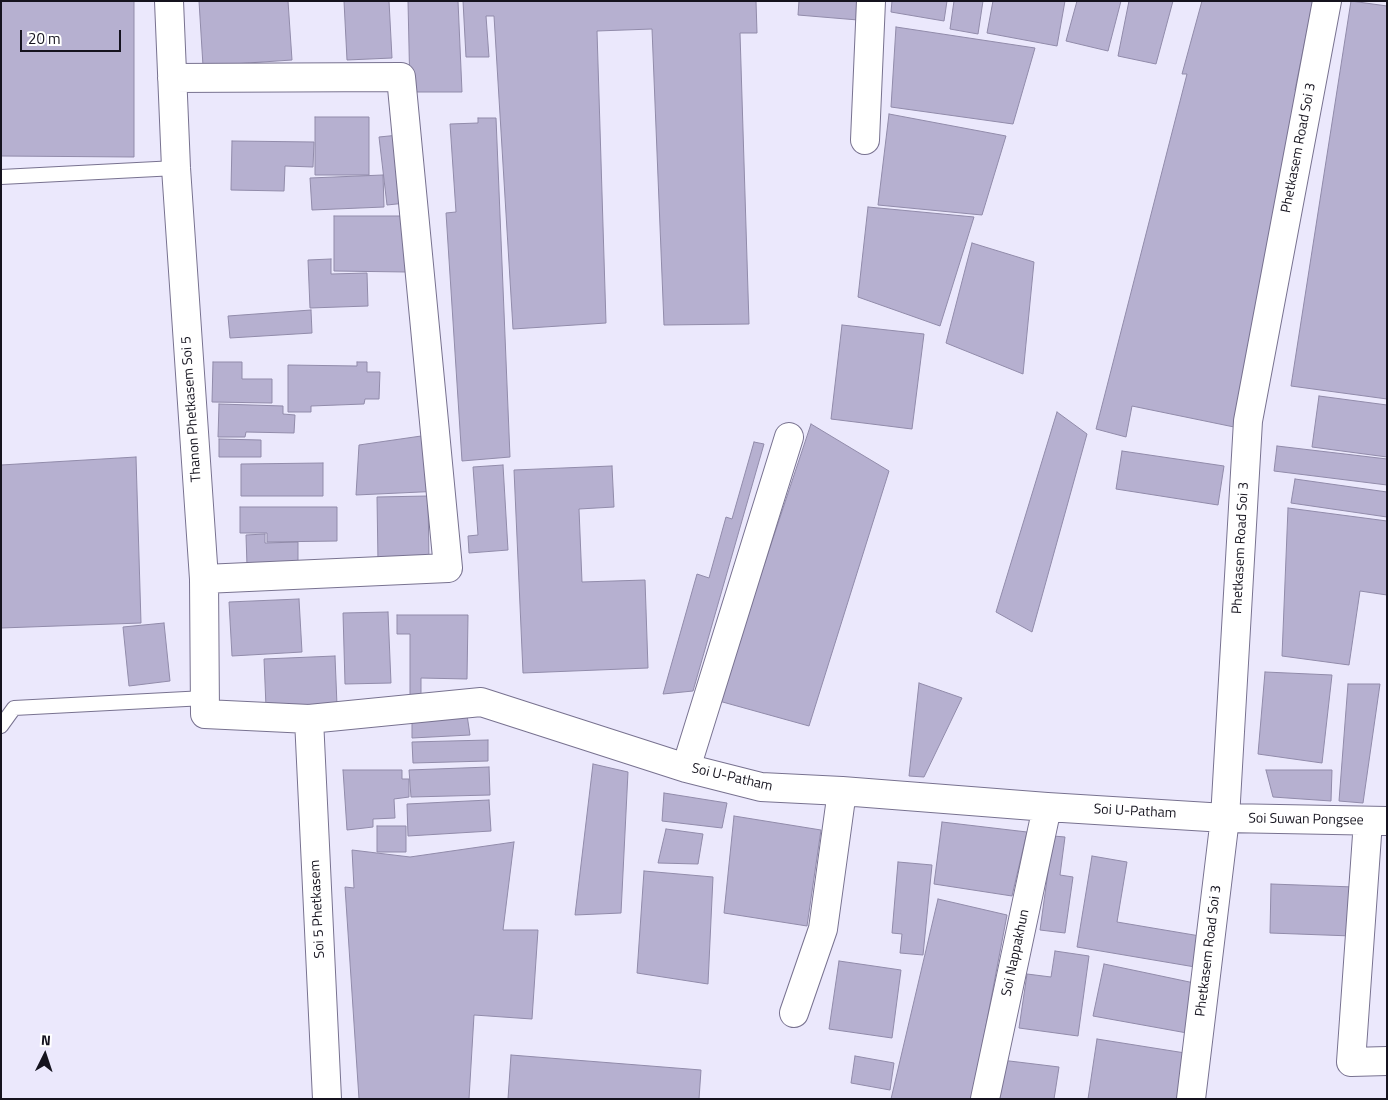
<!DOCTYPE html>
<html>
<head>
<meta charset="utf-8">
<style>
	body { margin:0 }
	#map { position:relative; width:1388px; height:1100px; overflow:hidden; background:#ebe8fc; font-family:"Titillium Web",sans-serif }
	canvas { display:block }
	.frame { position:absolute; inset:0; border:2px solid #15131e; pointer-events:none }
	.north { position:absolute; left:20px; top:1030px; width:50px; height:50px; -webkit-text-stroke:4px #fff; paint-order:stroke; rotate:4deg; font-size:14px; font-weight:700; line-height:20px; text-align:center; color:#15131e }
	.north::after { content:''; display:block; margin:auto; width:18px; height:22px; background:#15131e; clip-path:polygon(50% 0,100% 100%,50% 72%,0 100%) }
	.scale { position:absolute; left:20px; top:30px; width:101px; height:22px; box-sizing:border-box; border:2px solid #15131e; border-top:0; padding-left:6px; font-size:15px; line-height:18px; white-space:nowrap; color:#15131e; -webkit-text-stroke:4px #fff; paint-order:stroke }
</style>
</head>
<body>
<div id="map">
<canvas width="1388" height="1100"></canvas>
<div class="frame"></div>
<div class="north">N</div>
<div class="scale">20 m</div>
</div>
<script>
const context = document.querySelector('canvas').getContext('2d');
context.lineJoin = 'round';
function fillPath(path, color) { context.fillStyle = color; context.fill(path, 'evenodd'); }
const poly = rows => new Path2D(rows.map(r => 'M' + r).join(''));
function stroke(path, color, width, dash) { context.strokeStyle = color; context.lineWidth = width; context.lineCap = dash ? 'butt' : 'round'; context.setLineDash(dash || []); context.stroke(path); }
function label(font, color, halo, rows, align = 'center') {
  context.font = font + ' "Titillium Web",sans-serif'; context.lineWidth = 4; context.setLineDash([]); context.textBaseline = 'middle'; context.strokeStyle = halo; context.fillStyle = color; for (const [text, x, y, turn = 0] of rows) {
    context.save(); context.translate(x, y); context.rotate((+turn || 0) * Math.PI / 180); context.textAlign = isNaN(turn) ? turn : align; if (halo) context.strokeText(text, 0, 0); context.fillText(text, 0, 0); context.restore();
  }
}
const building = poly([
	[1,1,134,1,134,157,1,156,1,1],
	[199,1,288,1,292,60,203,66,199,1],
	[344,1,389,1,392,58,347,60,344,1],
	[408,1,458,1,462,92,410,92,408,1],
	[463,1,756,1,757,33,740,33,749,324,664,325,652,29,597,31,606,323,513,329,494,16,486,16,489,57,466,57,463,1],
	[799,1,859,1,858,20,798,15,799,1],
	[892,1,947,1,944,21,891,12,892,1],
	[954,1,983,1,978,34,950,29,954,1],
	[993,1,1065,1,1057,46,987,33,993,1],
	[1077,1,1121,1,1108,51,1066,41,1077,1],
	[1129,1,1173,1,1156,64,1118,56,1129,1],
	[1202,1,1313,1,1295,90,1301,90,1234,427,1132,406,1126,437,1096,429,1187,74,1182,74,1202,1],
	[1351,1,1387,6,1387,399,1291,386,1351,1],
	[896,27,1035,48,1013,124,891,107,896,27],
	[889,114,1006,136,982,215,878,205,889,114],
	[315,117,369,117,369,175,315,175,315,117],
	[478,118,496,118,510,457,462,461,446,213,456,212,450,124,478,123,478,118],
	[399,135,406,203,387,205,379,137,399,135],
	[232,141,314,142,313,167,285,166,284,191,231,190,232,141],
	[383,175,384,207,312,210,310,178,383,175],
	[868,207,974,217,940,326,858,297,868,207],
	[334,216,407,216,407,272,334,271,334,216],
	[972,243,1034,262,1023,374,946,343,972,243],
	[331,259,331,274,367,273,368,306,310,308,308,260,331,259],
	[311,310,312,333,230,338,228,316,311,310],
	[842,325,924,334,912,429,831,419,842,325],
	[213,362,242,362,242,379,272,379,272,403,212,402,213,362],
	[357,362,367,362,367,372,380,372,379,399,365,399,364,404,311,406,311,412,288,412,288,365,357,366,357,362],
	[1319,396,1387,405,1387,457,1312,447,1319,396],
	[219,404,283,406,283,414,295,415,294,433,246,432,245,437,218,437,219,404],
	[1057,412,1087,434,1032,632,996,612,1057,412],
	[811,424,889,471,809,726,719,701,811,424],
	[442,433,442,491,356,495,359,445,442,433],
	[219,439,261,440,261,457,219,457,219,439],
	[754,442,764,444,693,691,663,694,697,574,709,578,726,517,732,519,754,442],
	[1277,446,1387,459,1387,485,1274,471,1277,446],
	[1122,451,1224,466,1218,505,1116,489,1122,451],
	[136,457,141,623,1,628,1,465,136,457],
	[323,463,323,496,241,496,241,464,323,463],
	[503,465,508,550,469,553,468,536,478,535,473,467,503,465],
	[612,466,614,507,579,509,582,582,645,580,648,668,523,673,514,470,612,466],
	[1295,479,1387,492,1387,517,1291,503,1295,479],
	[428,496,429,561,378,562,377,497,428,496],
	[240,507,337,507,337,541,267,542,267,533,240,533,240,507],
	[1288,508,1387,521,1387,595,1360,591,1349,665,1282,656,1288,508],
	[265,534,265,543,298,542,298,565,247,566,246,535,265,534],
	[299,599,302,652,232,656,229,602,299,599],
	[388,612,391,683,345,684,343,613,388,612],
	[397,615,468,615,467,679,421,678,421,695,410,695,410,634,397,634,397,615],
	[164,623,170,681,129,686,123,627,164,623],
	[335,656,337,705,266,707,264,659,335,656],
	[1265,672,1332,675,1322,763,1258,754,1265,672],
	[919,683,962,698,924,777,909,776,919,683],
	[1348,684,1380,684,1363,803,1339,801,1348,684],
	[467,715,470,735,412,738,412,717,467,715],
	[488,740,488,761,413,763,412,742,488,740],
	[593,764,628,772,621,913,575,915,593,764],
	[489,767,490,795,411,797,409,770,489,767],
	[343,770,402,770,402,779,409,779,409,797,394,799,395,818,373,819,373,827,347,830,343,770],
	[1266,770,1332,770,1331,801,1273,797,1266,770],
	[664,793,727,803,722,828,662,821,664,793],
	[489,800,491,831,408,836,407,804,489,800],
	[734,816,821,830,807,926,724,913,734,816],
	[942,822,1027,832,1012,896,934,884,942,822],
	[377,826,406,826,406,852,377,852,377,826],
	[666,829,703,834,698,864,658,863,666,829],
	[1053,836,1065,837,1060,875,1073,877,1065,933,1040,930,1053,836],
	[514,842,503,930,538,930,532,1019,474,1015,469,1099,359,1099,345,887,354,888,352,850,410,857,514,842],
	[1092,856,1127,862,1117,922,1200,936,1195,967,1077,947,1092,856],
	[898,862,932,865,923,955,900,953,902,934,892,933,898,862],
	[644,871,713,877,708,984,637,973,644,871],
	[1271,884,1354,887,1352,936,1270,933,1271,884],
	[938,899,1007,915,972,1099,891,1099,938,899],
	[1055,951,1089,956,1078,1036,1019,1028,1027,974,1051,977,1055,951],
	[839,961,901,970,892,1038,829,1029,839,961],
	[1104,964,1199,984,1187,1033,1093,1016,1104,964],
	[1097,1039,1204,1056,1197,1099,1088,1099,1097,1039],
	[511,1055,701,1070,699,1099,508,1099,511,1055],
	[855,1056,894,1063,890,1090,851,1083,855,1056],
	[1001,1060,1059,1067,1054,1099,993,1099,1001,1060]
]);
fillPath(building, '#b6b0d0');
stroke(building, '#918baa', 1);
const lane = poly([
	[1,177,176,168],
	[1,726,14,708,205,698]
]);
const street = poly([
	[169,1,176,168,204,579,205,714,309,719,481,702,686,768,761,787,842,791,1047,807,1225,818,1387,821],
	[172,78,401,77,448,568,204,579],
	[865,140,871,1],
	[309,719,327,1099],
	[686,768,789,437],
	[1368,821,1351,1062,1387,1061],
	[794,1013,823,929,842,791],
	[985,1099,1047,807],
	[1191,1099,1225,818,1248,421,1327,1]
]);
stroke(lane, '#787290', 16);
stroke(street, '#787290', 30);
stroke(lane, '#fff', 14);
stroke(street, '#fff', 28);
label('14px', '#15131e', '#fff', [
	["Phetkasem Road Soi 3",1299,148,-79],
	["Thanon Phetkasem Soi 5",192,409,-94],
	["Phetkasem Road Soi 3",1241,548,-87],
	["Soi U-Patham",732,778,13],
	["Soi U-Patham",1135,812,3],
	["Soi Suwan Pongsee",1306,820,1],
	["Soi 5 Phetkasem",318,909,-93],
	["Phetkasem Road Soi 3",1209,951,-83],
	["Soi Nappakhun",1016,953,-78]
]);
</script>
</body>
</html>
